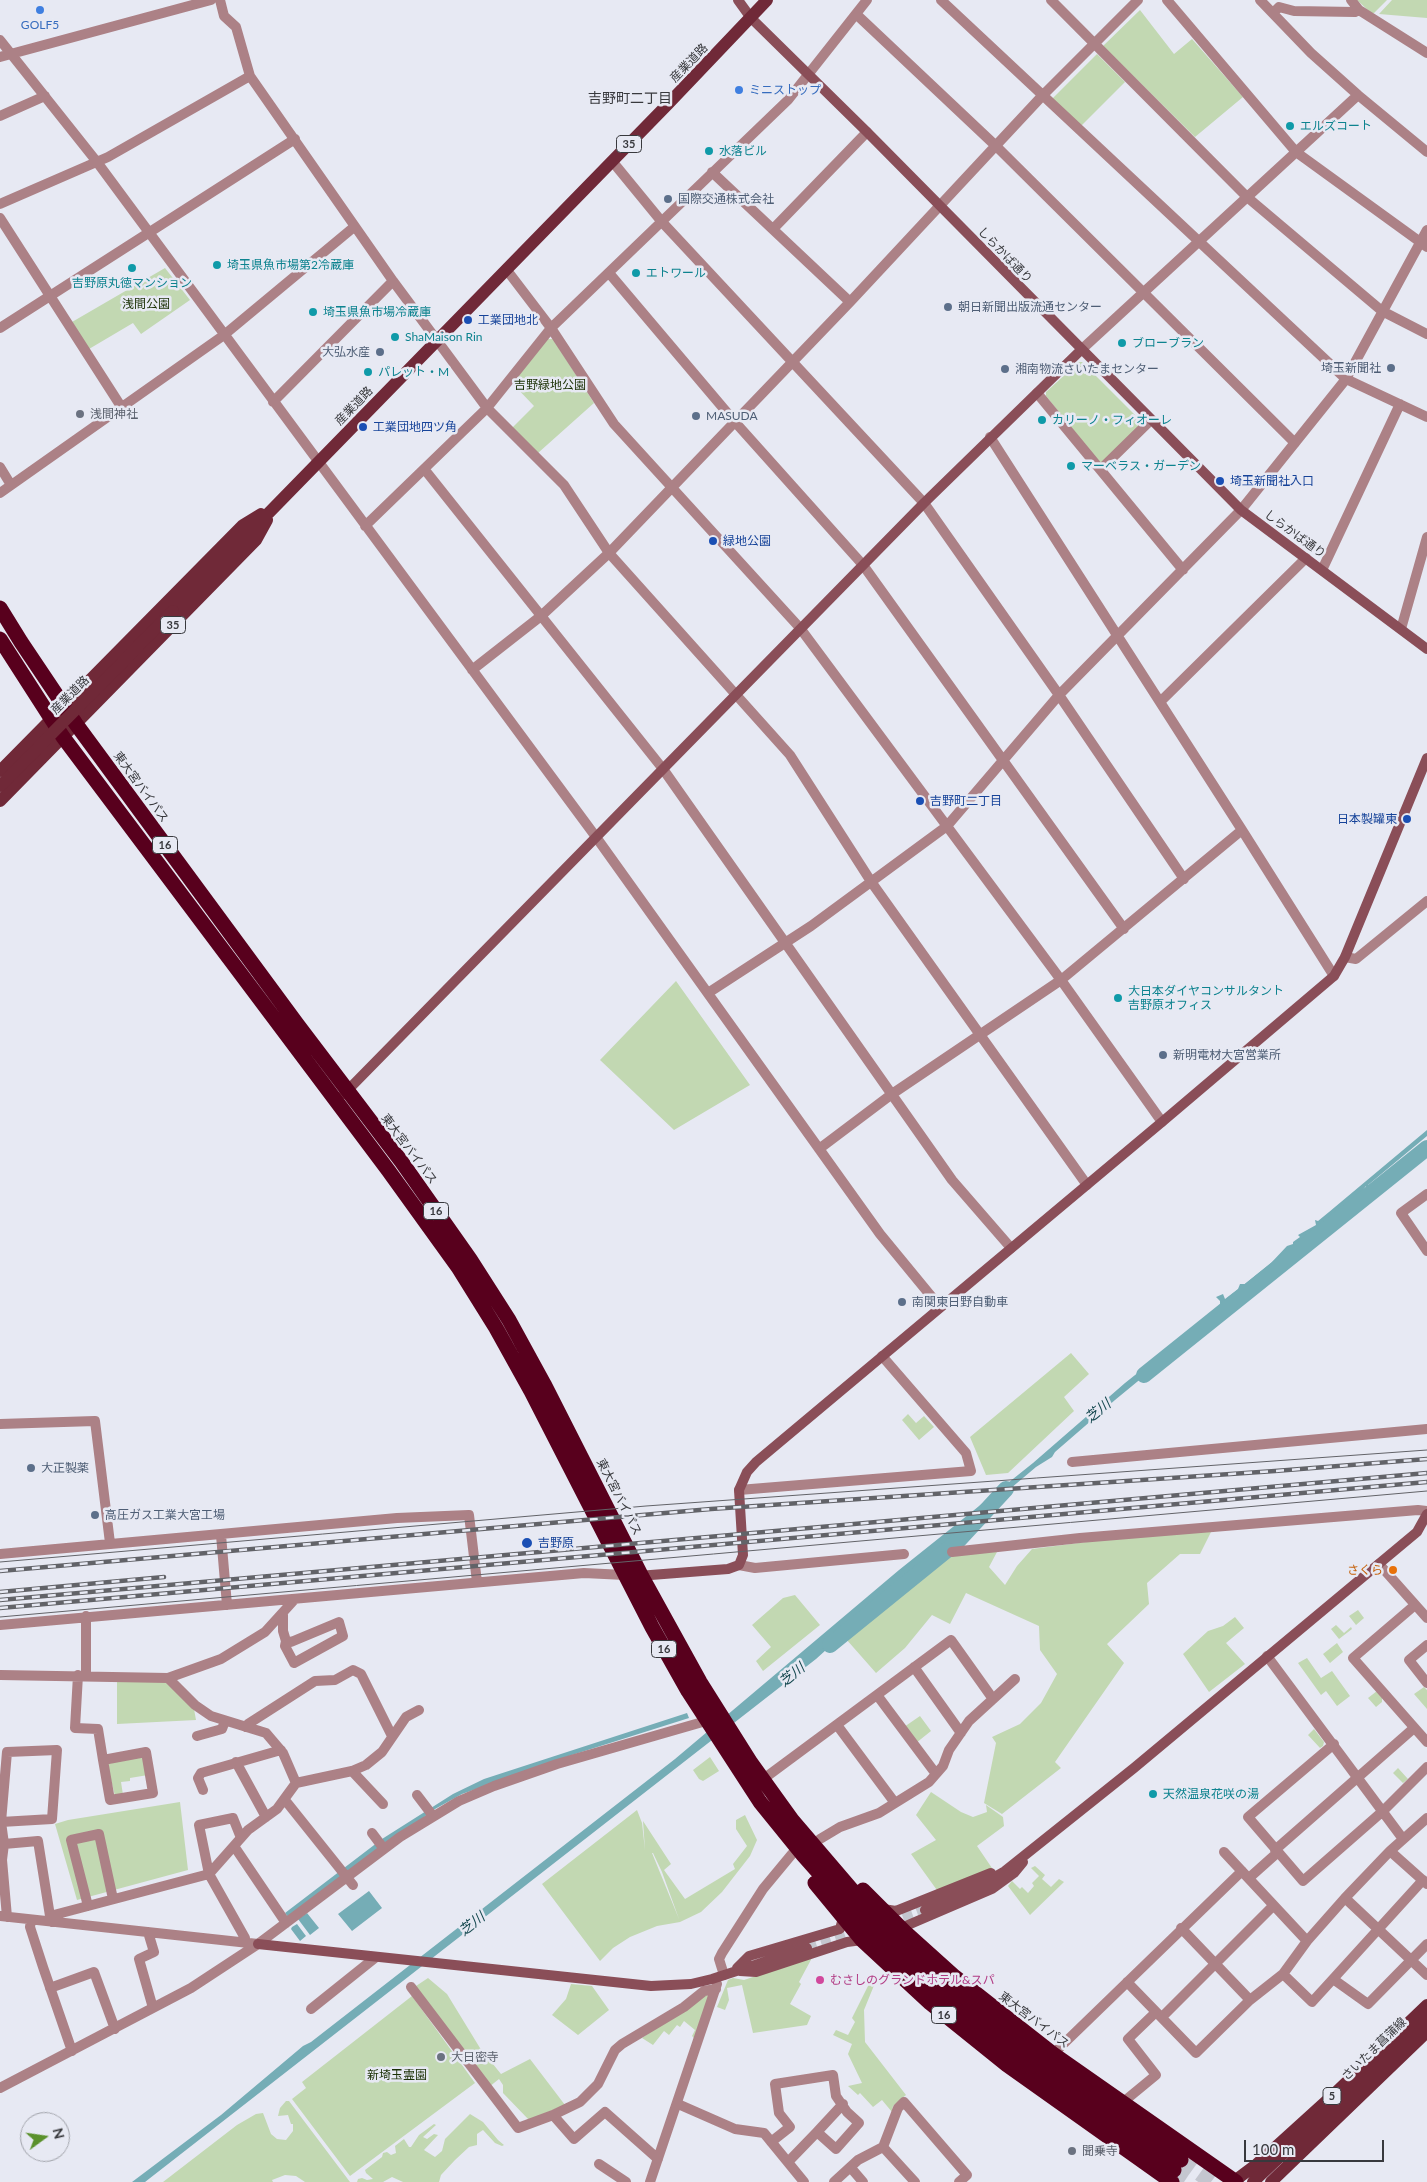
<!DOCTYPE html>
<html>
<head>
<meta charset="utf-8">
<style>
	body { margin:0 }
	#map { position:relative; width:1427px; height:2182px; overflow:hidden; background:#e7e9f3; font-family:Lato,sans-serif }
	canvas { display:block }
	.north { position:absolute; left:20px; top:2112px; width:50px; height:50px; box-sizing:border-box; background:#e7e9f3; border:1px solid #a1a3aa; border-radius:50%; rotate:76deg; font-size:14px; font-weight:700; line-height:20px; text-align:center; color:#38393d }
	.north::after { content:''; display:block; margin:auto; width:18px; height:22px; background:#5b912c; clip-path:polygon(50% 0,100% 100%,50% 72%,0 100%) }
	.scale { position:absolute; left:1244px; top:2140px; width:140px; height:22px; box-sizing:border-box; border:2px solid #38393d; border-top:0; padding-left:6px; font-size:15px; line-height:18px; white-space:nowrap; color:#38393d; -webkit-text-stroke:4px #e7e9f3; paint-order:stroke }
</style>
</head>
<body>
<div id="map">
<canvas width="1427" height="2182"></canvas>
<div class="north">N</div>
<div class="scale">100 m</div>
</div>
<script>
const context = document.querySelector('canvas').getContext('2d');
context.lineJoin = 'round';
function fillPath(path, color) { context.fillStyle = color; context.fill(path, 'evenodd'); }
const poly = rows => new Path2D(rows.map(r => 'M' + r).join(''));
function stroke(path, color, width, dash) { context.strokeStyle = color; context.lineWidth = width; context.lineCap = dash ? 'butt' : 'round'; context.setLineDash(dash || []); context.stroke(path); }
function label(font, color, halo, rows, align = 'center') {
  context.font = font + ' Lato,"Noto Sans JP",sans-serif'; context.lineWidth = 5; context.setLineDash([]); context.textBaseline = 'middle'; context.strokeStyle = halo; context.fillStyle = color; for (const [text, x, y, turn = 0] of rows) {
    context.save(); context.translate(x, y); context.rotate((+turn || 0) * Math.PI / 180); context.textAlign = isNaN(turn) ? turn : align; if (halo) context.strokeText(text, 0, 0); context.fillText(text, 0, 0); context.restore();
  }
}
fillPath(poly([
	[1357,0,1387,0,1374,13,1371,13],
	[1392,0,1427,0,1427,18,1379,14],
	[1140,10,1174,54,1192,39,1243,97,1195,137,1103,46],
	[1097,54,1125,82,1080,127,1052,99],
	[165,268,190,300,141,334,133,323,89,349,72,322],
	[546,339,553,339,594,403,538,453,512,428,534,406,512,383],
	[1079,362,1082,362,1142,422,1105,462,1100,463,1046,396,1046,392],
	[676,981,750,1085,674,1130,600,1060],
	[1071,1353,1089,1374,1064,1397,1074,1411,1008,1473,986,1475,970,1437],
	[908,1414,916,1423,924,1416,934,1427,919,1440,902,1420],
	[1212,1530,1200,1554,1180,1554,1147,1583,1149,1604,1107,1644,1124,1663,1055,1762,1061,1768,1002,1814,984,1803,996,1743,992,1737,1020,1724,1041,1703,1057,1674,1040,1650,1039,1626,966,1593,950,1624,932,1615,905,1648,876,1673,846,1639,958,1547,997,1552,989,1567,1005,1585,1017,1566,1032,1549,1102,1540],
	[795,1595,820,1625,763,1671,756,1661,771,1647,752,1625,783,1598],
	[1358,1610,1364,1618,1356,1625,1349,1616],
	[1235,1617,1244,1628,1226,1643,1245,1664,1209,1692,1183,1654,1208,1631,1223,1626],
	[1336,1625,1344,1633,1351,1627,1352,1629,1339,1639,1331,1629],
	[1337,1643,1343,1652,1330,1663,1323,1654],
	[1307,1658,1321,1678,1332,1671,1350,1696,1337,1706,1326,1691,1321,1695,1298,1663],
	[117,1682,166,1682,194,1709,196,1720,117,1724],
	[1424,1687,1427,1690,1427,1709,1414,1694],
	[1377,1691,1382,1698,1382,1702,1376,1707,1368,1698],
	[920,1716,931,1731,916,1743,904,1727],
	[1314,1729,1324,1742,1323,1746,1320,1748,1308,1735],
	[142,1756,148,1775,130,1778,130,1781,121,1782,123,1795,115,1796,107,1764],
	[710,1757,719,1771,703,1781,699,1779,693,1770],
	[1398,1768,1408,1779,1403,1783,1393,1773],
	[931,1792,961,1812,973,1817,987,1812,986,1805,1003,1817,1004,1826,977,1846,994,1871,939,1893,911,1854,936,1840,916,1815],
	[180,1802,188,1870,77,1900,55,1824,68,1820],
	[637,1810,642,1823,645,1850,643,1821,671,1864,664,1870,685,1899,735,1869,733,1864,747,1846,736,1829,736,1820,745,1815,757,1840,750,1856,722,1892,701,1912,680,1922,657,1926,630,1937,613,1948,600,1961,542,1884],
	[653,1853,662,1872,679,1919,652,1853],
	[1035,1866,1045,1875,1042,1879,1051,1887,1059,1879,1064,1882,1030,1915,1008,1886,1012,1881,1020,1889,1022,1887,1028,1893,1034,1886,1032,1883,1039,1876,1031,1868],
	[813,1956,799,1982,801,1984,790,2004,811,2016,807,2025,753,2033,742,1985,727,1988,729,2000,725,2010,717,2007,728,1980,733,1978,744,1980,756,1976],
	[428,1978,447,1994,480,2048,501,2074,530,2059,565,2105,529,2120,503,2093,503,2085,499,2079,489,2087,413,1988],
	[871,1980,875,1983,864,2010,865,2042,906,2095,893,2106,892,2112,882,2100,873,2107,860,2093,858,2095,848,2086,862,2083,848,2054,852,2044,833,2035,836,2030,848,2035,855,2022,852,2018],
	[571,1984,592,1986,609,2010,578,2035,552,2015,566,1999],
	[713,1992,694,2038,692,2036,695,2030,684,2021,680,2027,677,2025,669,2035,664,2031,653,2045,642,2038,705,1994],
	[412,1996,475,2083,350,2176,292,2099,306,2088,302,2082],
	[286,2101,289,2101,350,2182,305,2182,296,2176,285,2175,272,2180,273,2182,163,2182,237,2125,256,2114,263,2113,271,2134,277,2139,286,2140,293,2131,293,2124,291,2124,288,2115,278,2116,280,2108],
	[470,2114,483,2122,498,2140,504,2145,502,2146,495,2143,483,2130,477,2134,477,2145,469,2147,455,2160,441,2175,439,2182,403,2182,392,2177,383,2182,357,2182,358,2179,362,2178,367,2180,373,2179,366,2173,365,2170,382,2157,383,2153,387,2152,391,2155,396,2153,395,2146,404,2139,409,2147,411,2147,419,2135,434,2124,436,2125,423,2137,427,2139,434,2134,438,2135,424,2150,435,2157,442,2151,445,2139]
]), '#c2d8b2');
fillPath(poly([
	[1427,1130,1427,1136,1368,1185,1373,1192,1367,1194,1366,1186,1360,1194,1343,1206,1318,1233,1315,1232,1247,1286,1226,1307,1160,1360,1160,1363,1115,1400,1055,1452,1052,1457,1036,1467,928,1558,816,1659,145,2182,132,2182,221,2115,303,2046,311,2042,675,1759,899,1570,1033,1463,1125,1383,1198,1325,1220,1305,1220,1301,1216,1297,1223,1294,1225,1299,1238,1289,1240,1284,1245,1284,1271,1263,1287,1246,1293,1244,1293,1242,1300,1237,1298,1235,1316,1225,1315,1220,1318,1221,1329,1212],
	[687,1713,689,1718,572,1755,462,1794,435,1809,288,1917,285,1913,382,1839,453,1794,484,1779],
	[369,1891,382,1908,352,1931,338,1914],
	[307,1913,319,1928,310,1935,298,1919],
	[297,1924,306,1936,300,1941,291,1929,292,1927]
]), '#75adb6');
stroke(poly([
	[1144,1375,1427,1148],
	[830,1645,957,1542,1006,1489]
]), '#75adb6', 16);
stroke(poly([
	[889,1923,925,1910],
	[807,1948,861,1931]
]), '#c4c6cf', 10, [10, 5]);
stroke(poly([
	[1181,2160,1211,2182],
	[1174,2170,1192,2182]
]), '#c4c6cf', 15, [15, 8]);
stroke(poly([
	[220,0,224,16,236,27,250,76,393,281,487,408,564,485,609,553,790,755,872,883,1087,1185],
	[941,0,1346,379,1427,417],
	[1051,0,1247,197,1382,311,1427,334],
	[1167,0,1296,152,1427,247],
	[1260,0,1311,53,1358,95,1427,152],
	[1351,0,1359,10,1427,53],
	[1273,13,1279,7,1294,11,1355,12,1359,10],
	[856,14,997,147,1295,443],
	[0,40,97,162,596,837,880,1234,940,1307],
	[0,57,211,0],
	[0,116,45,96],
	[612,161,662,222,924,503,1059,695,1184,879],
	[712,172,850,302],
	[0,204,108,157,250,76],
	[0,218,122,408],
	[773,229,867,132],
	[506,269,551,328,614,424,800,628,1061,980,1162,1122],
	[609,273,735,422,863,565,1124,929],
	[0,328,295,139],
	[1081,350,1358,95],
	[1037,393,1183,570],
	[273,402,393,281],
	[990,437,1242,830,1334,976],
	[0,467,11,485],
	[1101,469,1151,420],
	[425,470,663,769,952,1180,1011,1248],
	[0,493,224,335,354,227],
	[365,526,487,408,551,328,788,100,867,0],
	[1322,570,1400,404],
	[1401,629,1427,537],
	[472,670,541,616,609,553,850,302,1043,95,1138,0],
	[1160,702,1306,558],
	[1345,957,1356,959,1427,901],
	[708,993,811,926,947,826,1059,695,1241,510,1346,379,1427,230],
	[819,1149,892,1094,1061,980,1242,830],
	[1427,1194,1401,1213,1427,1251],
	[0,1424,95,1421,110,1543],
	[1072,1462,1427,1429],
	[739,1490,971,1471,966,1453,882,1356],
	[221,1535,227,1605],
	[952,1552,1080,1538,1418,1510,1427,1511],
	[0,1554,397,1518,469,1515,477,1582],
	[1379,1564,1427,1618],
	[739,1565,755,1568,904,1554],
	[1415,1605,1353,1658,1427,1742],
	[283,1615,283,1631,286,1641,291,1642,339,1622,343,1636,294,1663,285,1646,286,1641],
	[0,1625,584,1573,625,1575],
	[1427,1645,1409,1660,1427,1683],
	[1267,1656,1403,1839],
	[914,1667,961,1733],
	[0,1675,168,1678,221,1659,265,1632,295,1599],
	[78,1675,75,1728,98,1729,103,1760,110,1800,153,1793,146,1752,103,1760],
	[86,1675,86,1616],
	[877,1695,936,1774],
	[837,1725,895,1803],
	[246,1727,248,1724,315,1681,335,1680,353,1670,361,1674,392,1736],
	[197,1736,222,1729,225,1721],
	[1334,1744,1248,1817,1303,1881,1383,1811,1427,1767],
	[236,1762,266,1817],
	[352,1771,383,1804],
	[762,1780,951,1640,993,1699],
	[296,1783,352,1771,366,1765,382,1752,406,1717,419,1710],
	[203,1790,198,1778,201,1773,281,1750],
	[417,1795,433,1816],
	[285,1800,353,1885],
	[1,1822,52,1819,57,1750,7,1752,1,1822,4,1844],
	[372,1833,384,1849],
	[241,1838,233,1818,199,1825,209,1874,245,1938,245,1943],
	[820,1839,840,1827,879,1813,929,1782,943,1766,949,1750,969,1721,1015,1679],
	[234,1846,286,1923],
	[1275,1850,1414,1728],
	[1390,1851,1427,1884],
	[1224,1852,1307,1941],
	[1249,1878,1277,1853],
	[1345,1898,1427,1975],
	[88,1906,71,1840,99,1834,113,1899],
	[0,1916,258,1944],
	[7,1917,2,1860,4,1844,38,1841,50,1916],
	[31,1920,30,1927,43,1967,72,2051],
	[52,1922,50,1916,209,1874,248,1830,277,1809,296,1783,283,1753,266,1733,211,1716,195,1705,168,1678],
	[1181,1928,1250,2000],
	[148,1932,154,1952,139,1959,153,2008],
	[1283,1974,1312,2002,1333,1979,1368,2004,1427,1944],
	[724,1975,719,1959,722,1953,763,1889,792,1854],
	[1333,1979,1423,1880],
	[1127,1982,1196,2053,1250,2000,1283,1974,1307,1941,1345,1898,1390,1851,1427,1818],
	[411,1987,518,2128,553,2115,580,2102,598,2084,615,2050,622,2044,684,2007,704,1991,716,1989],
	[50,1988,94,1972,115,2029],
	[311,2009,376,1957],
	[1162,2017,1273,1906],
	[1053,2054,1242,1871],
	[0,2088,191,1988,258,1944,400,1837,459,1801,494,1786,557,1764,706,1721],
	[1122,2103,1156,2075,1128,2039,1156,2012],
	[678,2104,735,2129,764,2133,804,2182],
	[553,2115,574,2139,605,2112,658,2159],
	[817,2132,843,2104],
	[771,2142,790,2127,779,2113,775,2084,833,2075,836,2096,847,2112,859,2123,836,2149,817,2132,788,2162],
	[883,2147,915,2182],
	[599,2164,626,2182],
	[851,2168,863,2182],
	[650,2182,717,1984],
	[834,2182,858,2160,883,2147,898,2108,904,2102,967,2175,959,2182]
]), '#ac8186', 10);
stroke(poly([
	[738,0,751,18,867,132,1241,510,1427,649],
	[344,1094,924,503,1081,350],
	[638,1576,728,1569,739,1565,743,1555,739,1490,747,1472,756,1462,1162,1122,1334,976,1345,957,1427,758],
	[883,1909,896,1911,991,1873],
	[925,1910,970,1891,1005,1871,1134,1768,1417,1532,1427,1514],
	[905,1932,908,1925,992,1889,1014,1873,1023,1862],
	[258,1944,651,1986,691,1984,712,1979,807,1948],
	[737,1968,749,1956,840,1929,843,1918],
	[740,1971,756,1972,847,1942,862,1940]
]), '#8a4e58', 10);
stroke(poly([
	[173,611,668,104,767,0],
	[0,771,243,525,261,514],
	[0,801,256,540,267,520],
	[1233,2182,1257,2164,1332,2096,1427,2005],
	[1253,2182,1427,2018],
	[1271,2182,1427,2032]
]), '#702938', 12);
stroke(poly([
	[0,608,21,642,76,724,297,1024,401,1161,470,1259,509,1320,544,1384,642,1577,700,1682,751,1763,792,1820,875,1917,945,1984,1021,2046,1181,2160],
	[0,639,63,737,388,1170,458,1267,496,1328,531,1391,652,1627,688,1691,760,1802,803,1855,866,1926,938,1994,1015,2055,1174,2170],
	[815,1883,862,1940,930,2003,1007,2065,1172,2182],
	[863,1890,905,1932,955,1977,988,2003,1053,2054,1236,2182]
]), '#58001d', 15);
stroke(poly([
	[0,1562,646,1506,1427,1450],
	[0,1617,1427,1491]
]), '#626368', 1);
const rail = poly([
	[0,1571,711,1509,1275,1471,1427,1459],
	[0,1592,164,1577],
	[0,1600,1427,1473],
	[0,1608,1427,1482]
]);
stroke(rail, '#626368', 4.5);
stroke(rail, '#e7e9f3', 2.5, [8]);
stroke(poly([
	[0,786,173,611]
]), '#702938', 12);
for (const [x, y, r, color] of [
	[40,10,5,"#3f7fe0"],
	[739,90,5,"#3f7fe0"],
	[1290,126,5,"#0f9aa8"],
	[709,151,5,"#0f9aa8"],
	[668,199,5,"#5c6f8a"],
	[217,265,5,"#0f9aa8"],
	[132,268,5,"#0f9aa8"],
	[636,273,5,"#0f9aa8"],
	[948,307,5,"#5c6f8a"],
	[313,312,5,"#0f9aa8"],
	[468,320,5,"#1a4fb4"],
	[395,337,5,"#0f9aa8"],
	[1122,343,5,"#0f9aa8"],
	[380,352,5,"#5c6f8a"],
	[1391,368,5,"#5c6f8a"],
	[1005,369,5,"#5c6f8a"],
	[368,372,5,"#0f9aa8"],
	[80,414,5,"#6b7280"],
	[696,416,5,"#5c6f8a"],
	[1042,420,5,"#0f9aa8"],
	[363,427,5,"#1a4fb4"],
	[1071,466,5,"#0f9aa8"],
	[1220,481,5,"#1a4fb4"],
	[713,541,5,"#1a4fb4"],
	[920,801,5,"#1a4fb4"],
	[1407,819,5,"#1a4fb4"],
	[1118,998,5,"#0f9aa8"],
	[1163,1055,5,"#5c6f8a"],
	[902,1302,5,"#5c6f8a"],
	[31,1468,5,"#5c6f8a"],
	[95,1515,5,"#5c6f8a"],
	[527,1543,6,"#1a4fb4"],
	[1393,1570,5,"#e8710a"],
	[1153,1794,5,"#0f9aa8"],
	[820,1980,5,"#d1479c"],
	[441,2057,5,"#6b7280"],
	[1072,2151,5,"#6b7280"]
]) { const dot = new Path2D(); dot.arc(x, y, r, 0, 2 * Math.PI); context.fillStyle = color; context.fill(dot); stroke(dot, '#e7e9f3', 2); }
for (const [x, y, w] of [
	[629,144,25],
	[173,625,25],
	[165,845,25],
	[436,1211,25],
	[664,1649,25],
	[944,2015,25],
	[1332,2096,18]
]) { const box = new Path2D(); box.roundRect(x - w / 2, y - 8.5, w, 17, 4); context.fillStyle = '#e7e9f3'; context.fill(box); stroke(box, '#38393d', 1); }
label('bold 11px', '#38393d', null, [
	["35",629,144],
	["35",173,625],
	["16",165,845],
	["16",436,1211],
	["16",664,1649],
	["16",944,2015],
	["5",1332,2096]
]);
label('12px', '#366cbe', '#e7e9f3', [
	["GOLF5",40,25],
	["ミニストップ",749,90,"left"]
]);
label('12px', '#38393d', '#e7e9f3', [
	["産業道路",689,63,-46],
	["しらかば通り",1005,255,46],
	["産業道路",354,406,-46],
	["しらかば通り",1295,534,36],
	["産業道路",70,695,-45],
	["東大宮バイパス",141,787,54],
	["東大宮バイパス",409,1149,53],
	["東大宮バイパス",619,1497,63],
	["東大宮バイパス",1034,2020,37],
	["さいたま菖蒲線",1374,2049,-44]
]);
label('12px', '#0d838f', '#e7e9f3', [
	["エルズコート",1300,126],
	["水落ビル",719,151],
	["埼玉県魚市場第2冷蔵庫",227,265],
	["エトワール",646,273],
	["吉野原丸徳マンション",132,283,"center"],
	["埼玉県魚市場冷蔵庫",323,312],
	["ShaMaison Rin",405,337],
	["ブローブラン",1132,343],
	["パレット・M",378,372],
	["カリーノ・フィオーレ",1052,420],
	["マーベラス・ガーデン",1081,466],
	["大日本ダイヤコンサルタント",1128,991],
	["吉野原オフィス",1128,1005],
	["天然温泉花咲の湯",1163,1794]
], 'left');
label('12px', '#4e5e75', '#e7e9f3', [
	["国際交通株式会社",678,199],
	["朝日新聞出版流通センター",958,307],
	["大弘水産",370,352,"right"],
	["埼玉新聞社",1381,368,"right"],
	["湘南物流さいたまセンター",1015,369],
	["MASUDA",706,416],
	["新明電材大宮営業所",1173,1055],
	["南関東日野自動車",912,1302],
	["大正製薬",41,1468],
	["高圧ガス工業大宮工場",105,1515]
], 'left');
label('12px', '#1b3105', '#e7e9f3', [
	["浅間公園",146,304],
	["吉野緑地公園",550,385],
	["新埼玉霊園",397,2075]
]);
label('12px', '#164399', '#e7e9f3', [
	["工業団地北",478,320],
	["工業団地四ツ角",373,427],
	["埼玉新聞社入口",1230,481],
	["緑地公園",723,541],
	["吉野町二丁目",930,801],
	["日本製罐東",1397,819,"right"],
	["吉野原",538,1543]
], 'left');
label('12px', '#5b616d', '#e7e9f3', [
	["浅間神社",90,414],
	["大日密寺",451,2057],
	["聞乗寺",1082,2151]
], 'left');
label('12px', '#c56008', '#e7e9f3', [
	["さくら",1383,1570]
], 'right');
label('12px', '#b23c85', '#e7e9f3', [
	["むさしのグランドホテル&スパ",830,1980]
], 'left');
label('14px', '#38393d', '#e7e9f3', [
	["吉野町二丁目",630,98]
]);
label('italic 14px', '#164950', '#e7e9f3', [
	["芝川",1098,1411,-39],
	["芝川",792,1675,-39],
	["芝川",472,1924,-38]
]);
</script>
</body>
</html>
